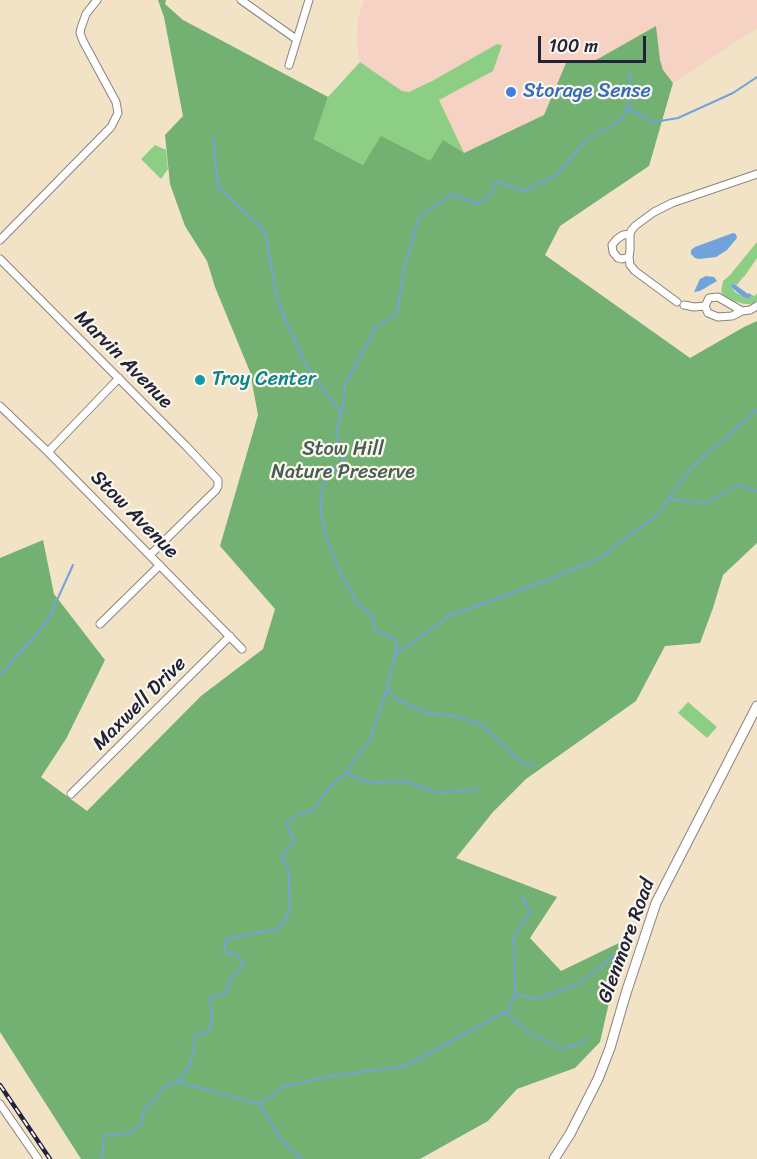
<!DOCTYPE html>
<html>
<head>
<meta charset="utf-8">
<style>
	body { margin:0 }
	#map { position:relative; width:757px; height:1159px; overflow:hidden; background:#f2e3c6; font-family:Sriracha,sans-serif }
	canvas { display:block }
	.scale { position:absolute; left:538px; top:36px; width:108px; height:27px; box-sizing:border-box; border:3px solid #22223b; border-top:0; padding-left:8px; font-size:18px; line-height:21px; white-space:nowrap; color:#22223b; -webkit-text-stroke:4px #fbf7ec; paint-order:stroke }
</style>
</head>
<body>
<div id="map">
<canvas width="757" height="1159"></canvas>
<div class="scale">100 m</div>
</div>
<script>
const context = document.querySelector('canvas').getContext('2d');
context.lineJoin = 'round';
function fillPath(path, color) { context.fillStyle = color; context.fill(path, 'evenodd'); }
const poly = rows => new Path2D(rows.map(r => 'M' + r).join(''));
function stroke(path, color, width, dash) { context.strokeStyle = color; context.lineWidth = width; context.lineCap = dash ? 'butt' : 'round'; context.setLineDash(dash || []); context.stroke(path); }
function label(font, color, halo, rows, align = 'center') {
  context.font = font + ' Sriracha,sans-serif'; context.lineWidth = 4.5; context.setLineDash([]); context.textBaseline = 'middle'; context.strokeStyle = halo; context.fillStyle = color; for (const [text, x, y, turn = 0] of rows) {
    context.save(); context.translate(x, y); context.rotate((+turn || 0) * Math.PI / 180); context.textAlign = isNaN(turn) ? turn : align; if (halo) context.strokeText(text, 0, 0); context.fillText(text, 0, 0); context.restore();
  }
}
fillPath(poly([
	[364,0,757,0,757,28,673,83,663,70,660,60,656,26,596,60,566,64,544,115,464,153,438,100,493,71,501,45,497,44,434,80,409,92,402,91,360,62,357,45,358,18]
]), '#f6d2c4');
fillPath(poly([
	[497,44,502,45,493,71,439,100,464,153,430,161,363,165,314,139,328,97,360,62,402,91,409,92,434,80],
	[155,145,166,150,168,169,161,179,141,159],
	[757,242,757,258,744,277,743,277,737,285,733,283,731,287,735,292,747,299,752,295,755,296,757,293,757,301,751,304,744,304,728,299,721,292,723,281,730,275],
	[688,702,717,727,707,738,678,713]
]), '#8dce85');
fillPath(poly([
	[158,0,166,0,165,4,183,20,328,97,314,139,363,165,381,136,430,161,443,140,464,153,544,115,566,63,596,60,656,26,660,60,663,70,673,83,649,166,560,226,545,255,690,358,744,327,757,321,757,543,723,575,713,608,700,643,665,646,636,701,526,779,493,812,456,858,557,897,530,938,561,971,623,941,600,1042,575,1068,517,1089,488,1121,420,1159,81,1159,0,1032,0,558,43,540,54,594,105,660,66,739,41,777,87,811,201,696,263,649,275,609,220,546,258,415,250,372,215,287,207,261,185,226,170,184,165,135,183,116,164,17]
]), '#72b172');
fillPath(poly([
	[733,233,736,234,737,238,727,250,716,257,699,259,695,258,691,254,691,250,695,247],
	[706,276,714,277,717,281,700,291,694,292,700,279],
	[733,283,748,294,749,293,752,295,748,299,743,297,731,287]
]), '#70a3dc');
stroke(poly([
	[627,108,654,122,678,118,733,93,757,77],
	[213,138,218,187,265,231,278,303,307,367,341,413],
	[670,499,706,503,738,485,757,491],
	[396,654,451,615,551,579,601,557,658,514,690,469,757,410],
	[0,675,47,622,73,565],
	[388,690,397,700,428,713,455,716,482,725,522,763,535,765],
	[346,772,361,780,377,783,404,781,440,793,478,789],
	[516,994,536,999,576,985,600,968,616,953],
	[506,1013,526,1030,560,1049,577,1045,588,1038],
	[178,1082,259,1104,283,1087,331,1076,405,1066,509,1010,515,994,514,936,530,912,522,896],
	[260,1104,280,1138,301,1159],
	[102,1159,104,1136,128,1133,140,1126,144,1111,156,1098,164,1087,177,1082,190,1066,196,1035,209,1031,212,1017,210,997,225,994,230,980,244,964,237,955,224,952,226,939,277,929,287,917,290,906,288,867,281,858,294,841,286,823,299,814,314,810,327,790,346,772,370,740,387,689,395,654,398,648,396,640,375,630,373,616,358,604,340,572,326,537,320,506,324,482,344,458,336,433,343,406,345,385,376,327,397,314,404,268,419,217,452,194,478,204,491,195,496,182,525,191,558,174,584,142,623,118,629,101,630,73]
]), '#70a3dc', 2);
const street = poly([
	[241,0,296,39],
	[289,65,309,0],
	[0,240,111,127,118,113,116,102,83,41,80,33,81,28,86,14,97,0],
	[629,257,622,259,618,258,613,252,612,245,617,239,623,235,630,234],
	[0,259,186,446,218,480,218,486,216,490,150,555],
	[677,302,635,271,630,265,629,257,630,250,630,234,631,231,635,226,654,212,672,203,757,174],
	[684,305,694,307,705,306],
	[742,311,718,297,709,298,705,306,708,313,718,317,732,316,742,311,750,310,757,306],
	[0,406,48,452,242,649],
	[48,452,119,378],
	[100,624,160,565],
	[71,794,230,636],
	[0,1104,38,1159]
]);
const secondary = poly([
	[554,1159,570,1134,598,1079,610,1048,626,993,656,903,757,706]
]);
stroke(street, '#8a8280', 9);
stroke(secondary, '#8a8280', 11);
stroke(street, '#fff', 7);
stroke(secondary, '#fff', 9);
const rail = poly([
	[0,1085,50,1159]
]);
stroke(rail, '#22223b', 4.5);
stroke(rail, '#fbf7ec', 2, [7]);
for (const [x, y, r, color] of [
	[511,92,6,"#3f7fe0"],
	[200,380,6,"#0f9aa8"]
]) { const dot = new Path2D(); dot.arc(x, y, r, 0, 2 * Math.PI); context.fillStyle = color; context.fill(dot); stroke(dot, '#fbf7ec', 2); }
label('20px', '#366cbe', '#fbf7ec', [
	["Storage Sense",523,92]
], 'left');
label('20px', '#22223b', '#fbf7ec', [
	["Marvin Avenue",123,360,45],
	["Stow Avenue",134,515,45],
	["Maxwell Drive",140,704,-45],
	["Glenmore Road",627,941,-70]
]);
label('20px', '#0d838f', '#fbf7ec', [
	["Troy Center",212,380]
], 'left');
label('20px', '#475e55', '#fbf7ec', [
	["Stow Hill",343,450],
	["Nature Preserve",343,473]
]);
</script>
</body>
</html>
